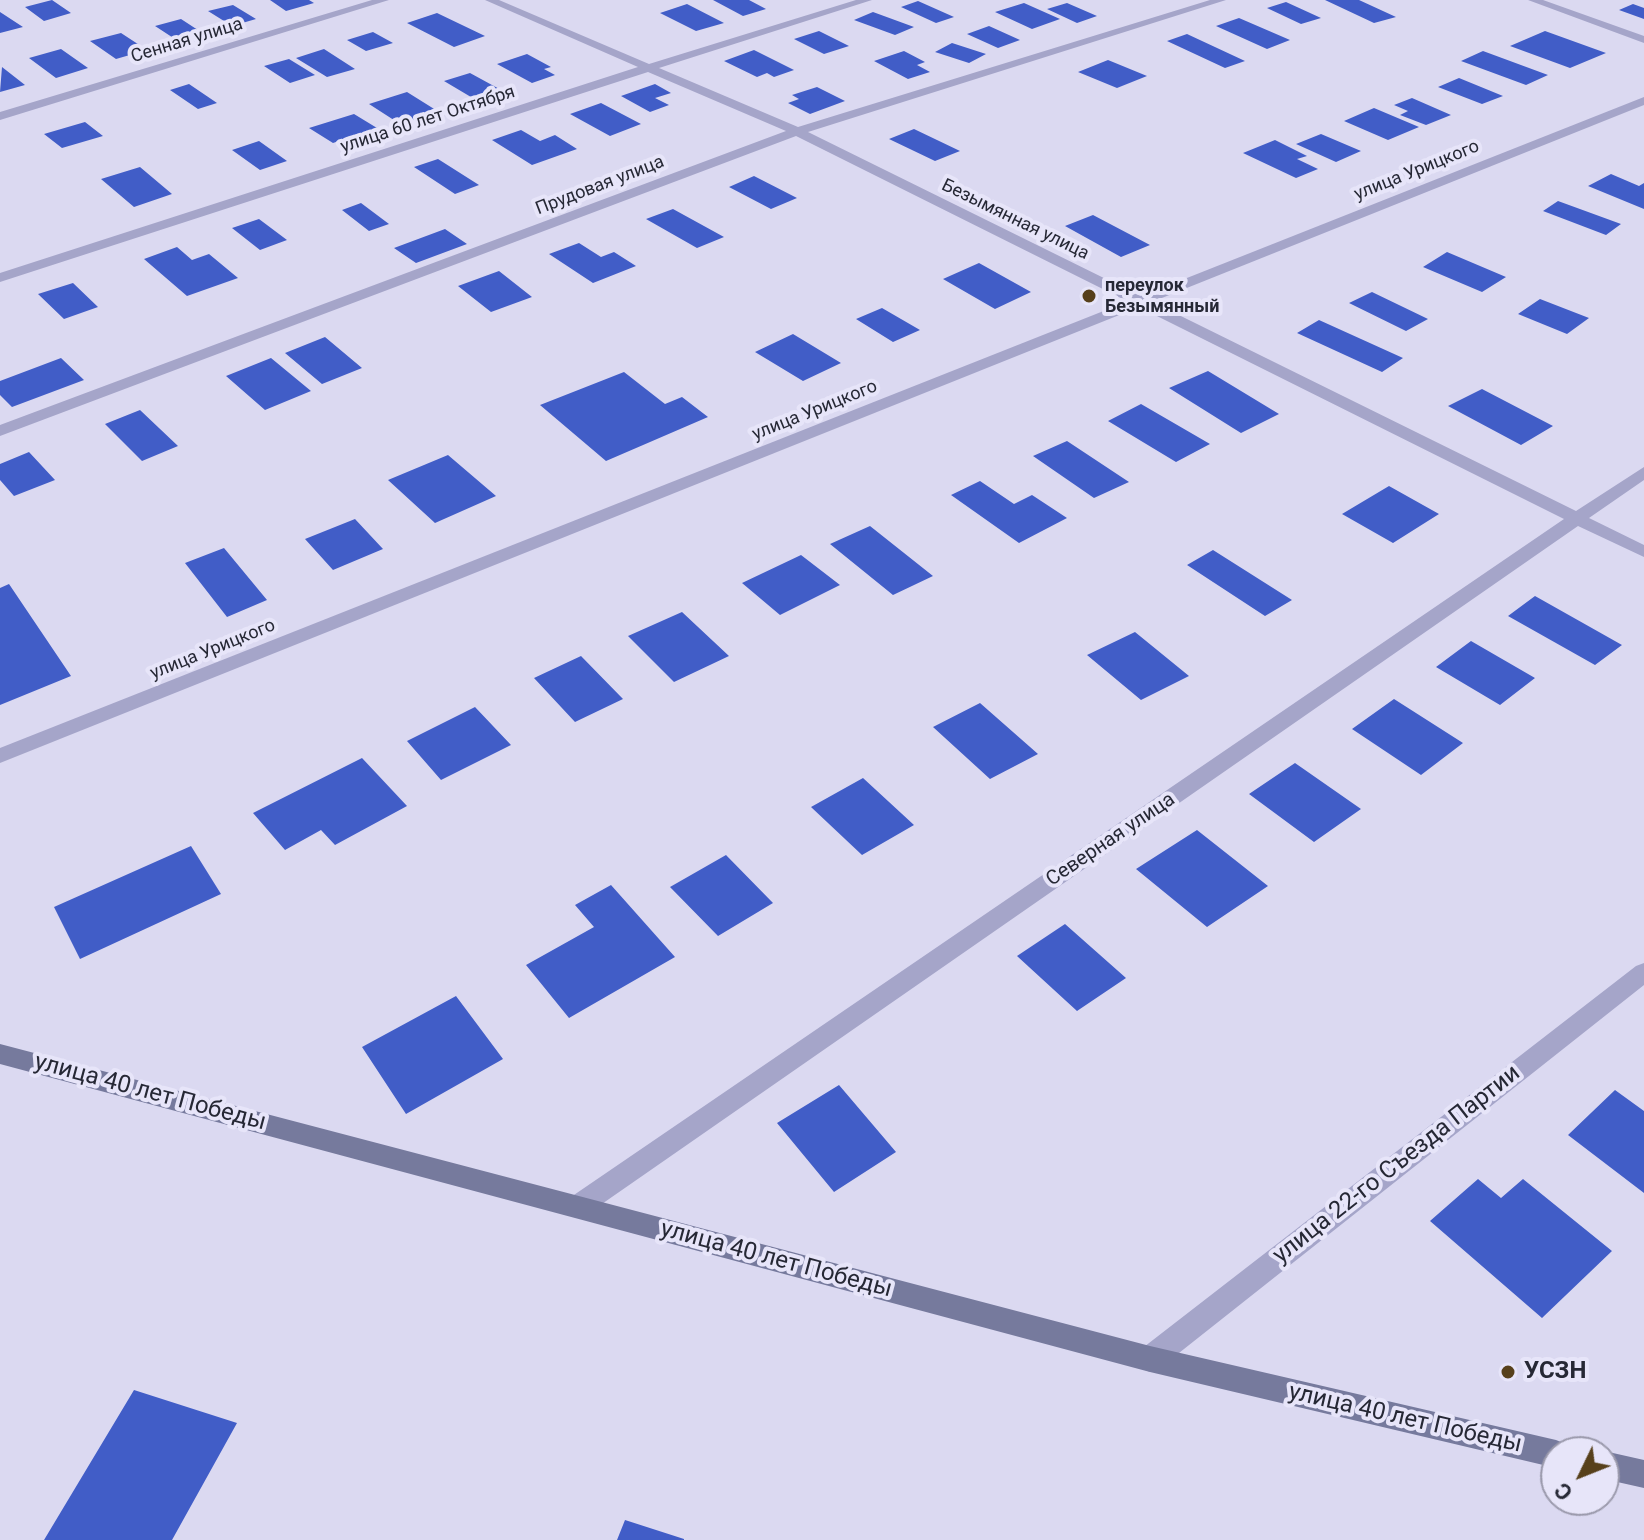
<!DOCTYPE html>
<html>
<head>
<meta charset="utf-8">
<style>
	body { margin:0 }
	#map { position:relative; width:1644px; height:1540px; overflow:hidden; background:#dbd9f1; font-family:Roboto,sans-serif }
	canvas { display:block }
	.north { position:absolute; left:1540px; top:1436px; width:80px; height:80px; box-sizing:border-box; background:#e7e5f9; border:2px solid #9a99ab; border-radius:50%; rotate:227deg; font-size:22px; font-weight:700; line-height:32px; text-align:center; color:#262835 }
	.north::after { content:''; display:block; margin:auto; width:28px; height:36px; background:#57401b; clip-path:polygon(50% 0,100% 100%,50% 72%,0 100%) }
</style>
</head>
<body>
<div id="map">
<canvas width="1644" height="1540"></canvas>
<div class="north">С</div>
</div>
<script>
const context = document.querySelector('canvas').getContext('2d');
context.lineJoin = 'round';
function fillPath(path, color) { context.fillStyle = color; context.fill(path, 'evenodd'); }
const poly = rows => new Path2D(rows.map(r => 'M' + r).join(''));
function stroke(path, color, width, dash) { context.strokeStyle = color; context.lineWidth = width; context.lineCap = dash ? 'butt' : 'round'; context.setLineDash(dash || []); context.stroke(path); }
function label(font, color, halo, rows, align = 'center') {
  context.font = font + ' Roboto,sans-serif'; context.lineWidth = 8; context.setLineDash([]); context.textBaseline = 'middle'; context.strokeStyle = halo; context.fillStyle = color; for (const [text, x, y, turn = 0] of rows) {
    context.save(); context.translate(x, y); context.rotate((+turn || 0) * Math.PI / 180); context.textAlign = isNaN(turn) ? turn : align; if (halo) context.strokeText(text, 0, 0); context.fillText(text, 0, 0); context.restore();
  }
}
fillPath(poly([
	[52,0,71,13,44,21,25,7],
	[270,0,309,0,314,3,286,11],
	[713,0,749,0,766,9,743,16],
	[1325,0,1359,0,1396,17,1374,23],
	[918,1,954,17,936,23,901,7],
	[1286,2,1321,18,1301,24,1267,8],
	[1024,3,1060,19,1032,29,995,12],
	[1067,3,1097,16,1077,23,1047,9],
	[687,4,724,23,696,31,660,13],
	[1633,4,1644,8,1644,19,1619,10],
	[233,5,256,19,232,26,208,11],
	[0,12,23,27,0,33],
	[873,12,914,27,895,35,854,20],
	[437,13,485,36,454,47,407,23],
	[1239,18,1290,40,1267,49,1216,26],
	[181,19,204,34,178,41,155,26],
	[989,26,1020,40,998,48,967,34],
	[819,31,849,46,824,54,794,39],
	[1545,31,1606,53,1570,68,1510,46],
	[373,32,393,43,366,51,347,40],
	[121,33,147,50,116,59,90,41],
	[1187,34,1245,61,1225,68,1167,41],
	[952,43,986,54,969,63,935,52],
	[61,49,88,68,56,78,29,58],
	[324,49,355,69,327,77,296,58],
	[754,50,794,70,774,77,767,73,757,77,724,61],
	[904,51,925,62,917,65,930,72,908,79,874,61],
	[1483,51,1548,75,1526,85,1461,61],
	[527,54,551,67,544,69,555,75,532,83,497,64],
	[289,59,315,75,290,83,264,66],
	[1108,60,1147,76,1117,88,1078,72],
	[2,67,25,85,0,92],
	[470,73,503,91,476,100,444,81],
	[1459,78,1503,96,1482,104,1438,87],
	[189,84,217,103,198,109,170,90],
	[655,84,671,93,655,98,669,105,650,112,621,96],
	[817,87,845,101,810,114,788,103,799,99,792,95],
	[407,92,439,112,400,124,369,104],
	[1412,98,1451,115,1426,125,1400,115,1408,111,1394,105],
	[601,103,641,124,610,136,570,114],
	[1374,108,1419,127,1388,140,1344,121],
	[354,114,377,128,333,143,309,128],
	[85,122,103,136,62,148,44,134],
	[914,129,960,151,935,161,889,139],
	[521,130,540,141,555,135,577,149,532,165,492,140],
	[1321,134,1361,151,1336,162,1296,144],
	[1275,140,1307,156,1297,159,1318,169,1296,178,1243,153],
	[259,141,287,161,260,170,232,150],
	[438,159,479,185,455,194,414,167],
	[140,167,172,194,134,207,101,179],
	[1611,174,1639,186,1644,183,1644,209,1588,186],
	[754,176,797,198,771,209,729,187],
	[1558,201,1621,224,1606,235,1543,211],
	[361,203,389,224,369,231,342,210],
	[673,209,724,237,697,248,646,219],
	[1093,215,1150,245,1121,257,1065,226],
	[259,219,287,240,260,250,232,228],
	[445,229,467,244,416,263,394,248],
	[579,243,601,257,614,252,636,266,593,283,549,254],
	[177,247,192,260,209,254,238,278,187,296,144,259],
	[1447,252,1506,277,1482,292,1423,267],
	[979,263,1031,292,995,309,943,279],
	[499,271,532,297,491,312,458,286],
	[73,283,98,307,64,319,38,294],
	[1372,292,1428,319,1406,331,1349,303],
	[1540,299,1589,318,1567,334,1518,314],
	[882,308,920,330,893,342,856,319],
	[1319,320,1403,358,1382,372,1297,333],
	[793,334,841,363,803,381,755,352],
	[325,337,362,368,322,384,285,353],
	[61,358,84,380,12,407,0,395,0,381],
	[271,358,311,391,265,410,226,376],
	[1208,371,1279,414,1241,433,1169,388],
	[624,372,665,404,682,397,708,417,606,461,540,405],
	[1482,389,1553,426,1521,445,1448,406],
	[1141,404,1210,444,1176,462,1108,421],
	[140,410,178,446,142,461,105,424],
	[1067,441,1129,482,1094,498,1033,456],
	[29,452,55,480,14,496,0,480,0,464],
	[448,455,496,496,435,523,388,480],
	[980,481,1014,504,1032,495,1067,518,1019,543,951,495],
	[1389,486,1439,514,1393,543,1342,514],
	[355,519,383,549,333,570,305,539],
	[870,526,933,576,893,595,830,544],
	[224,548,267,600,227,617,185,563],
	[1213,550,1292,600,1265,616,1187,565],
	[801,555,840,585,780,615,742,583],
	[9,584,71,676,0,705,0,588],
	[1535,596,1622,645,1595,665,1508,616],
	[682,612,729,656,674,682,628,636],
	[1135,632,1189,676,1141,700,1087,655],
	[1471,641,1535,678,1500,705,1436,667],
	[581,656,623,699,575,722,534,678],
	[1394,699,1463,743,1421,775,1352,729],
	[980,703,1038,754,990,779,933,727],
	[475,707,511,745,441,780,407,741],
	[362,758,407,806,335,845,321,830,285,850,253,813],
	[1295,763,1361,809,1314,842,1249,794],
	[863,778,914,825,862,855,811,807],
	[1197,830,1268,886,1207,927,1136,869],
	[191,846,221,894,80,959,54,907],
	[726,855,773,903,718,936,670,887],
	[611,885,675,957,569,1018,526,965,594,927,575,905],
	[1065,924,1126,978,1077,1011,1017,956],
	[456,996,503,1059,406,1114,362,1047],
	[839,1085,896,1152,834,1192,777,1123],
	[1615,1090,1644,1111,1644,1193,1568,1135],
	[1478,1179,1501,1198,1523,1179,1612,1251,1542,1318,1430,1221],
	[134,1390,237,1423,172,1540,44,1540],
	[625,1520,684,1539,684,1540,617,1540]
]), '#415dc7');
fillPath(poly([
	[372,0,389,0,0,120,0,112,372,0],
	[485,0,499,0,649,64,856,0,872,0,659,68,798,127,1210,0,1226,0,808,132,1576,511,1644,467,1644,480,1589,518,1644,545,1644,557,1578,526,586,1215,577,1218,568,1215,564,1207,568,1199,1564,519,796,136,0,436,0,425,786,131,648,72,0,282,0,273,638,67,485,0],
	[1528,0,1543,0,1644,36,1644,43,1528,0],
	[1644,963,1644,985,1160,1368,1150,1372,1140,1368,1137,1359,1140,1350,1636,966,1644,963]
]), '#a5a5c9');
fillPath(poly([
	[1644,97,1644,105,0,763,0,748,1644,97]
]), '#a5a5c9');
fillPath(poly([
	[0,1044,1150,1346,1556,1440,1566,1444,1569,1452,1556,1452,1556,1468,1150,1372,0,1064,0,1044],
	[1604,1451,1644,1460,1644,1488,1604,1479,1604,1452,1601,1452,1604,1451]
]), '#767a9d');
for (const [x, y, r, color] of [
	[1089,296,8,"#57401b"],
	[1508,1372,8,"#57401b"]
]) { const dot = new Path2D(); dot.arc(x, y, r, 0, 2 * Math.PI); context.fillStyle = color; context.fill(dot); stroke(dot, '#e7e5f9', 3); }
label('18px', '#262835', '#e7e5f9', [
	["Сенная улица",187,41,-17],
	["улица 60 лет Октября",428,120,-18],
	["улица Урицкого",1417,171,-22],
	["Прудовая улица",600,186,-21],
	["Безымянная улица",1015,220,26],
	["улица Урицкого",815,411,-22],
	["улица Урицкого",213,650,-22]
]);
label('bold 18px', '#262835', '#e7e5f9', [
	["переулок",1105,286],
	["Безымянный",1105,307]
], 'left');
label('20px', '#262835', '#e7e5f9', [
	["Северная улица",1111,840,-34]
]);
label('24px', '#262835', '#e7e5f9', [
	["улица 40 лет Победы",150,1093,15],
	["улица 22-го Съезда Партии",1397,1165,-38],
	["улица 40 лет Победы",776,1260,15],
	["улица 40 лет Победы",1405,1419,13]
]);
label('bold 24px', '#262835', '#e7e5f9', [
	["УСЗН",1524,1372]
], 'left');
</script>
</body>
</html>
